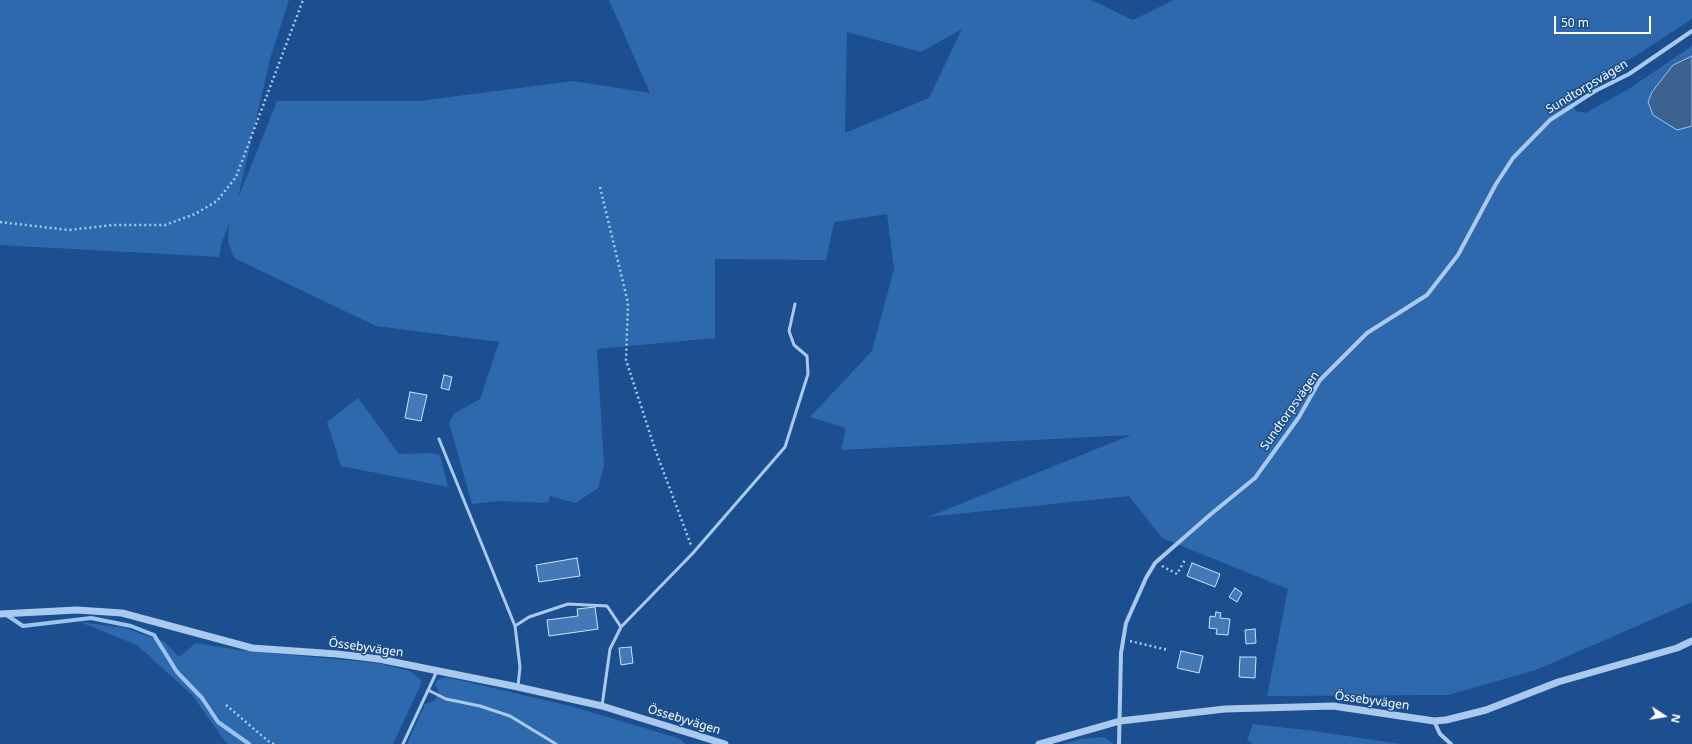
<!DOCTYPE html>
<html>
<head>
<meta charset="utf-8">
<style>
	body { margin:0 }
	#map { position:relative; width:1692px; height:744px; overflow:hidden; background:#1b4f8f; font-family:"Noto Sans",sans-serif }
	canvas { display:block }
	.north { position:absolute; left:1644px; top:696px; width:40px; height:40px; -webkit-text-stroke:3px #1b4f8f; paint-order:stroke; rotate:102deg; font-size:11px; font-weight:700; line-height:16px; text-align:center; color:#fff }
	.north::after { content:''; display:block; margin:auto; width:14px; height:18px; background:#fff; clip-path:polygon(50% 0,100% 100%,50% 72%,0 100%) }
	.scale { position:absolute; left:1554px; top:16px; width:97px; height:18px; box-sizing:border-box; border:2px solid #fff; border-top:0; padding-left:5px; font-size:12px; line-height:14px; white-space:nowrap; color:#fff; -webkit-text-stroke:3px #1b4f8f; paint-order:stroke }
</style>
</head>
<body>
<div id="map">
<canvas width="1692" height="744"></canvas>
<div class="north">N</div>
<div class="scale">50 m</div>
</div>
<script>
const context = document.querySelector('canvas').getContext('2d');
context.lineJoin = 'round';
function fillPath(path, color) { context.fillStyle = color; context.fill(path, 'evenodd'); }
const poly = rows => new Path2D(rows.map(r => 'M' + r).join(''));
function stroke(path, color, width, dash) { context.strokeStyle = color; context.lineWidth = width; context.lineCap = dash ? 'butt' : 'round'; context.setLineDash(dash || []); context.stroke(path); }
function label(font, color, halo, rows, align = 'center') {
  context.font = font + ' "Noto Sans",sans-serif'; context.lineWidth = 3; context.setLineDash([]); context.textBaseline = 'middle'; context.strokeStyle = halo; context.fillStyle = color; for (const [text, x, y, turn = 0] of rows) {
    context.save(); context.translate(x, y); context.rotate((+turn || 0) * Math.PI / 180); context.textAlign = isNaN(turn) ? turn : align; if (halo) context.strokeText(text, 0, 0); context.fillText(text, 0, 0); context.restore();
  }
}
fillPath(poly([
	[0,0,289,0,270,59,238,198,277,101,419,101,573,81,650,93,609,0,1091,0,1133,20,1173,0,1692,0,1692,19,1637,55,1567,93,1576,111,1586,113,1630,88,1692,46,1692,602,1536,670,1448,695,1267,696,1288,589,1162,538,1129,496,928,517,1131,435,841,450,846,428,810,417,872,351,894,269,887,214,834,222,826,260,715,259,715,338,597,349,604,465,598,488,576,503,550,496,548,503,501,501,472,504,449,423,455,413,480,399,499,342,376,326,234,258,228,242,229,224,222,241,219,257,0,245],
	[962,29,929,98,845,133,847,32,921,52],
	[358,398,399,454,430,453,440,455,448,487,341,466,327,422],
	[80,622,125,628,165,642,179,657,196,643,238,650,377,663,410,671,421,680,421,684,393,744,227,744,192,695,137,645],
	[446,677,570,706,678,738,686,744,407,744,425,704,434,701,439,692,435,685,437,680],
	[1253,724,1314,731,1401,744,1253,744,1247,740],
	[1104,737,1114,744,1064,744,1080,739]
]), '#2e69ad');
const water = poly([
	[1692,56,1692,126,1677,130,1653,115,1648,102,1652,92,1673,65,1692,56]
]);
fillPath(water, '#3c6290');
stroke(water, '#9cc4f0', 1);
stroke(poly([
	[5,614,23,626,91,618,131,626,154,635,177,672,202,698,218,722,249,744]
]), '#9cc4f0', 4);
const building = poly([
	[444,375,452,377,449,390,441,388,444,375],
	[410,392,427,395,421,421,405,418,410,392],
	[577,558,580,576,539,582,536,565,577,558],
	[1192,563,1220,574,1215,587,1187,576,1192,563],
	[1235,588,1242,593,1237,602,1229,597,1235,588],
	[595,607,598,629,549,636,547,620,578,616,577,609,595,607],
	[1216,612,1221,613,1220,618,1230,619,1228,635,1216,634,1217,629,1209,628,1210,616,1215,617,1216,612],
	[1255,629,1256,643,1246,644,1245,630,1255,629],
	[631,647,633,663,621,665,619,648,631,647],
	[1181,651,1203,656,1199,673,1177,668,1181,651],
	[1240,657,1256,657,1255,678,1239,677,1240,657]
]);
fillPath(building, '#4478b7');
stroke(building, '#cfe3fa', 1);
stroke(poly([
	[600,187,628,303,626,360,655,449,691,545],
	[0,222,69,230,113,225,165,225,195,214,217,201,236,177,303,0],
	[1162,566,1177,574,1185,560],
	[1130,641,1168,650],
	[226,705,268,741,274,744]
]), '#a9c9ee', 2.5, [2, 3]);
stroke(poly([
	[439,439,515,626,520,667,518,686],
	[515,626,529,617,568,604,607,606,621,627],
	[428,690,446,699,480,706,510,716,556,744],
	[602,706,610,649,621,627,693,553,785,447,808,374,807,356,794,345,789,331,795,304],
	[403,744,437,671]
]), '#a9c9ee', 3);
stroke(poly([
	[1434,721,1440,734,1451,744],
	[1119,744,1121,653,1126,623,1146,578,1155,563,1211,514,1255,478,1299,417,1320,380,1367,333,1427,295,1458,255,1496,184,1513,158,1550,120,1595,91,1629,74,1692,31]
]), '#a9c9ee', 4);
stroke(poly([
	[0,614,77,610,122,613,252,648,337,654,379,659,518,687,602,706,725,744],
	[1039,744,1120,721,1225,709,1333,706,1434,721,1446,720,1486,710,1558,682,1677,648,1692,641]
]), '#a9c9ee', 7);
label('12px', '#fff', '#1b4f8f', [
	["Sundtorpsvägen",1587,87,-31],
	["Sundtorpsvägen",1290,411,-55],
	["Össebyvägen",366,648,8],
	["Össebyvägen",1372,701,8],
	["Össebyvägen",684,720,17]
]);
</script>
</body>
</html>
